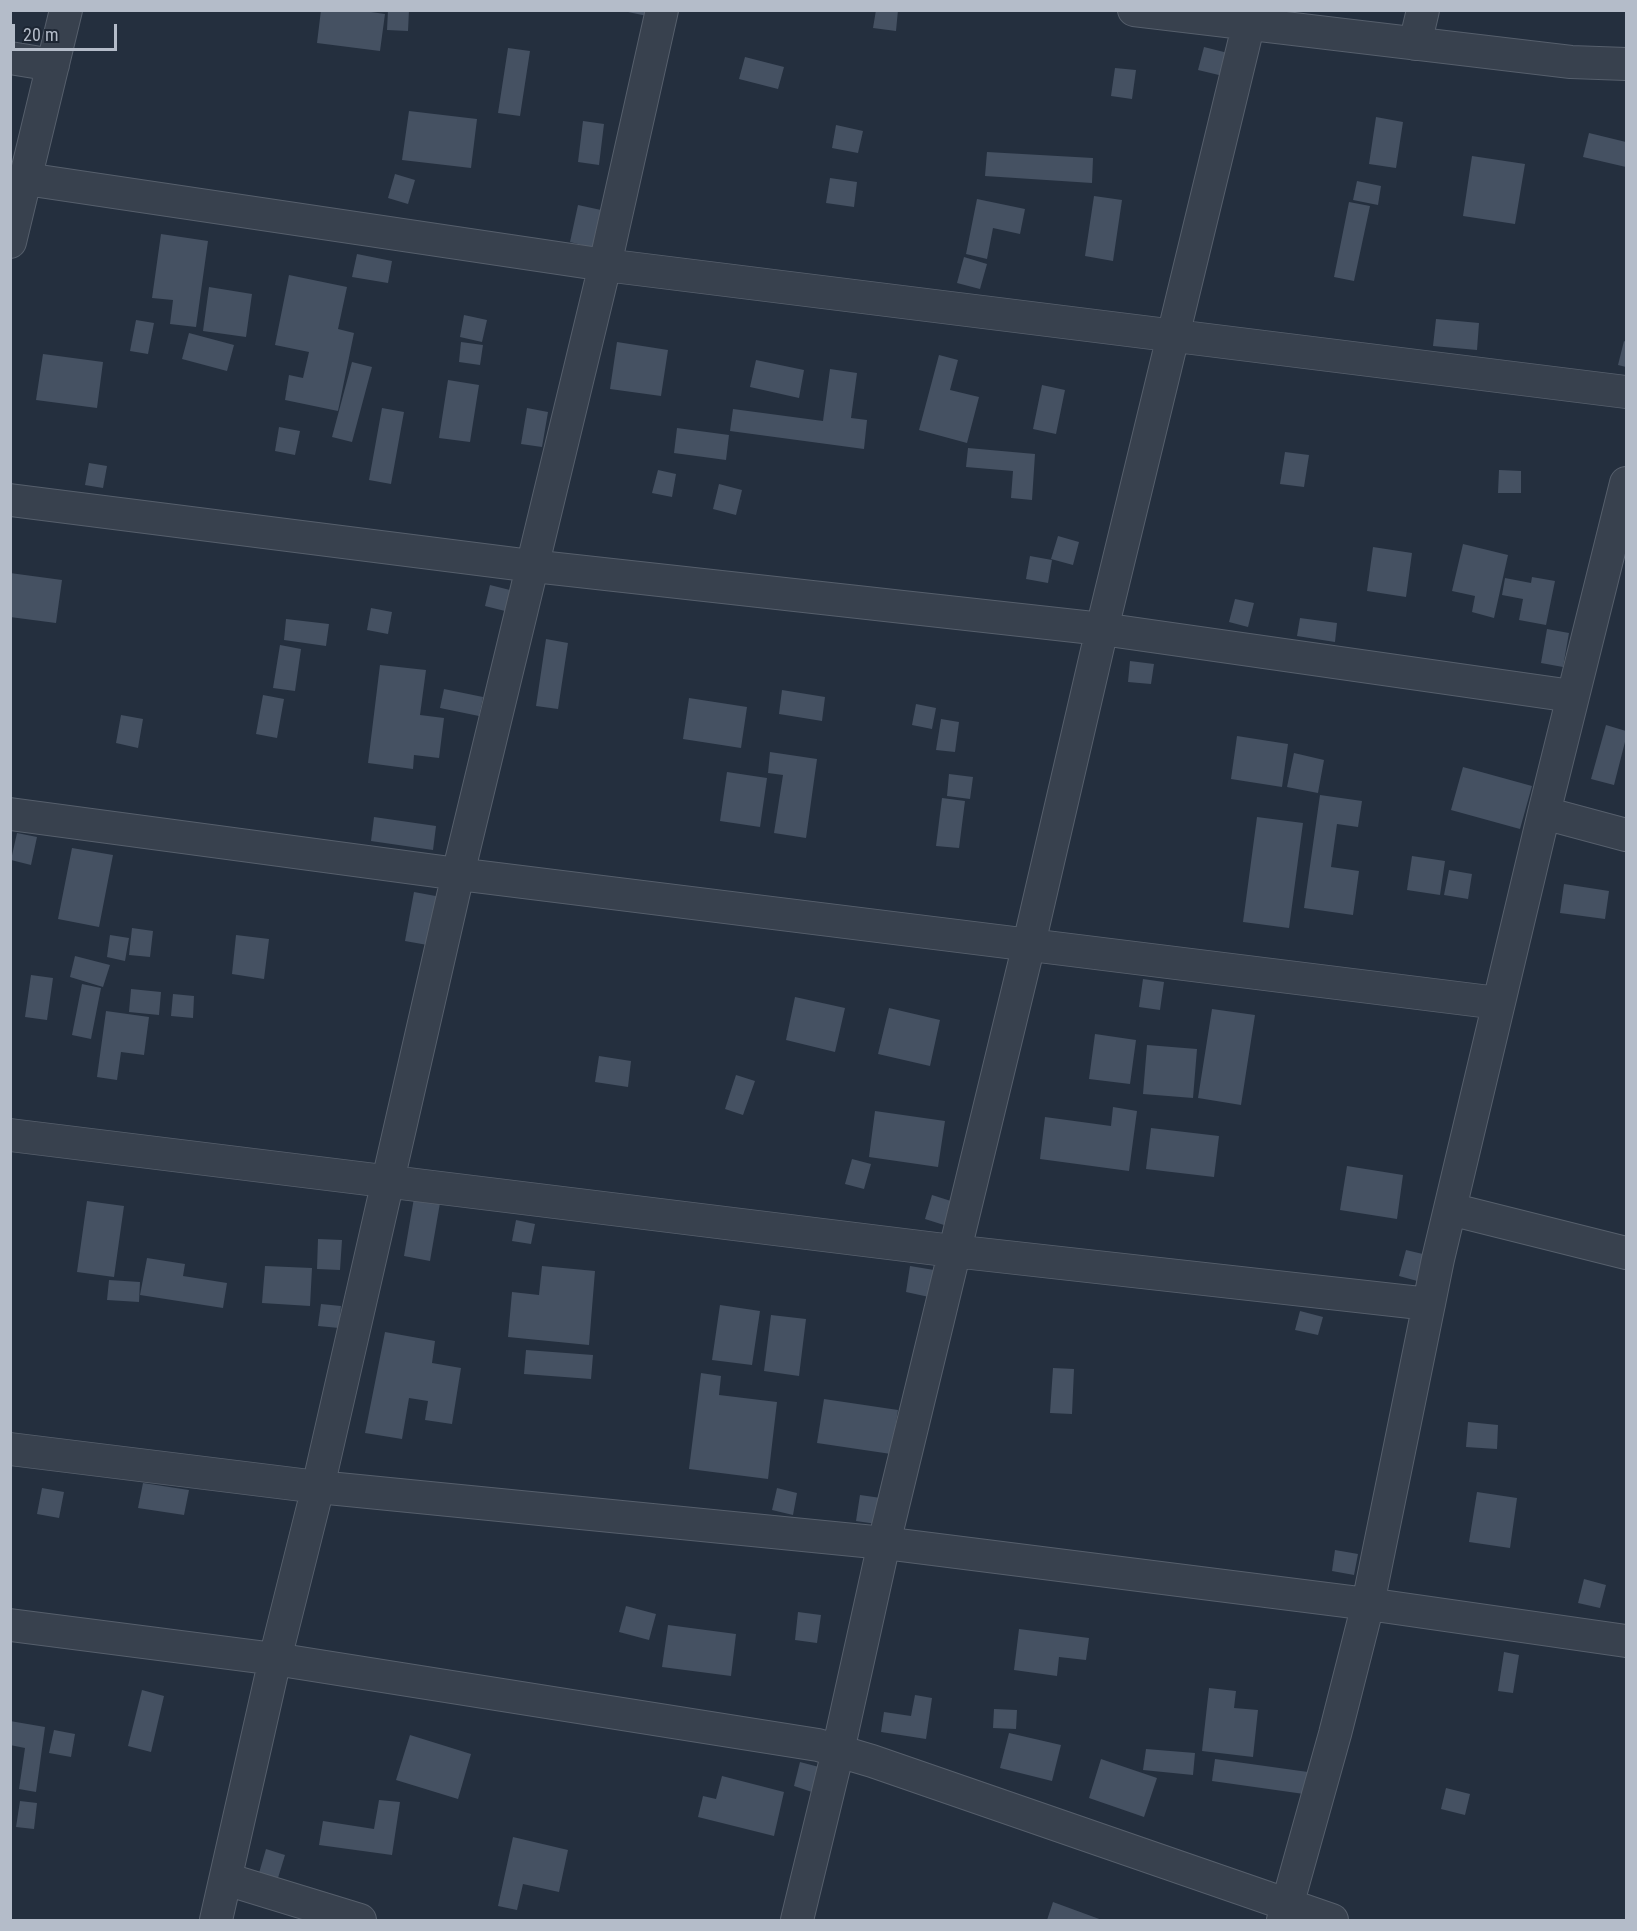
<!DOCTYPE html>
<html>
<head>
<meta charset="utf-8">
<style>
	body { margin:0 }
	#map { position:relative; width:1637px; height:1931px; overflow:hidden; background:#242f3e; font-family:"Roboto Condensed",sans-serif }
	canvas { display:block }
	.frame { position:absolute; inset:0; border:12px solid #b4bcc9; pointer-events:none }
	.scale { position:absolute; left:12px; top:24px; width:105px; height:27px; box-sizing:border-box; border:3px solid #b4bcc9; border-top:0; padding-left:8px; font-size:18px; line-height:21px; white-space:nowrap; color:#b4bcc9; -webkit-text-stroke:4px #1d2633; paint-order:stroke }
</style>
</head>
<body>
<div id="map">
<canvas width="1637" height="1931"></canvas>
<div class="frame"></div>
<div class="scale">20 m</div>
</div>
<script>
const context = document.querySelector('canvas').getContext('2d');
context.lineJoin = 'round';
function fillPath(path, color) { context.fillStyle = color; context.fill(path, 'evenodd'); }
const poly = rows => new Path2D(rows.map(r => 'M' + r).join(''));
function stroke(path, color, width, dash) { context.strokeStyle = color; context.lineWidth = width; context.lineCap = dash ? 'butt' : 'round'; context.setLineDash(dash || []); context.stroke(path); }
fillPath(poly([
	[321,10,357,10,385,14,380,51,317,43],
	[388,10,409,10,408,31,387,30],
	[629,10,653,10,652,17,628,12],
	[876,10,898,10,896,31,873,28],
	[1204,47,1228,53,1223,76,1198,70],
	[508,48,530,51,520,116,498,113],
	[745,57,784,67,778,89,739,79],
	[1115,68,1136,70,1132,99,1111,96],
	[409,111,477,119,471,168,402,160],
	[1376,117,1403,122,1396,168,1369,164],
	[583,121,604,124,599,165,578,162],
	[836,125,863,131,858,153,832,148],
	[1589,133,1626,142,1626,167,1583,157],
	[987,152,1093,158,1092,183,985,176],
	[1472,156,1525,164,1515,224,1463,216],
	[395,174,415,180,408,204,388,198],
	[830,178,857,182,854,207,826,203],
	[1357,181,1381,186,1378,205,1353,200],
	[1094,196,1122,200,1113,261,1085,256],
	[977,199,1025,209,1020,234,993,228,987,259,966,254],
	[1349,202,1370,206,1354,281,1334,277],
	[578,205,615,213,606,251,570,242],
	[161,234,208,241,196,327,170,324,173,300,152,298],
	[357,254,392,261,388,283,352,277],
	[964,257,987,264,980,289,957,283],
	[289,275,347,287,338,329,354,333,338,411,285,400,289,375,303,378,309,352,275,345],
	[209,287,252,294,246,337,203,331],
	[464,315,487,320,482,342,460,337],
	[1436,319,1479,323,1477,350,1433,346],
	[136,320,154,323,148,354,130,351],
	[189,333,234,345,227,371,182,359],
	[1624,341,1626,342,1626,367,1618,365],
	[461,342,483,345,480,365,459,362],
	[617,342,668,350,661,396,610,389],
	[43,354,103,362,97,408,36,400],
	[939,355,958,360,950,390,979,397,967,443,919,430],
	[756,360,804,370,799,398,750,387],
	[352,362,372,367,352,442,332,437],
	[830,369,857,373,851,418,867,420,864,449,730,431,733,409,823,421],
	[448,380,479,385,470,442,439,438],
	[1042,385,1065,390,1056,434,1033,429],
	[382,408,404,412,391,484,369,480],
	[527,408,548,412,542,447,521,444],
	[279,427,300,431,295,455,275,451],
	[677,428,729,435,726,460,674,453],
	[968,448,1035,454,1032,500,1011,498,1013,471,966,467],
	[1285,452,1309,455,1304,487,1280,484],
	[89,463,107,466,103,488,85,485],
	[658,470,676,474,672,497,652,493],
	[1499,470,1521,471,1521,493,1498,493],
	[719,484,742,490,736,515,713,509],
	[1058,536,1079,542,1073,565,1051,559],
	[1463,544,1508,555,1494,618,1472,612,1475,596,1452,591],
	[1373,547,1412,553,1406,597,1367,591],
	[1030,556,1052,560,1048,583,1026,579],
	[10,573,62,580,56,623,10,617],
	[1532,577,1555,581,1546,625,1519,620,1523,599,1502,595,1505,578,1531,583],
	[490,585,514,591,509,612,485,606],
	[1235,599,1254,603,1248,627,1229,622],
	[371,608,392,612,388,634,367,630],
	[1300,618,1337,623,1335,642,1297,636],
	[286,619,329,624,326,646,284,640],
	[1547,629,1569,633,1563,667,1541,663],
	[546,639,568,643,558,709,536,706],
	[280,645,301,649,295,691,273,688],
	[1130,661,1154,664,1151,684,1128,682],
	[380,665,426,670,420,715,444,718,439,758,414,755,413,769,368,763],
	[444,689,483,697,479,716,440,708],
	[782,690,825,697,822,721,779,714],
	[263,695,284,699,277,738,256,734],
	[689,698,747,707,741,748,683,739],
	[916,704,936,708,932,729,912,725],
	[121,715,143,719,138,748,116,743],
	[941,719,959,722,955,752,936,750],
	[1606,725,1626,731,1626,738,1614,785,1591,779],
	[1237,736,1288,744,1282,787,1231,779],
	[770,752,817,759,806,838,774,833,783,775,768,773],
	[1294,753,1324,760,1318,793,1287,787],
	[1463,767,1532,786,1520,829,1451,810],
	[727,772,767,778,760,827,720,821],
	[949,774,973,777,970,799,947,796],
	[1320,795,1362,801,1358,827,1337,824,1331,867,1359,871,1353,915,1304,908],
	[942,798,965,801,959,848,936,846],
	[374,817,436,826,433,850,371,841],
	[1257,817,1303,823,1289,928,1243,922],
	[17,833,37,837,31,865,11,860],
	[72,848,113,855,99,927,58,919],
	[1412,856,1445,861,1440,895,1407,890],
	[1449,870,1472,874,1468,899,1444,895],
	[1564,884,1609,891,1605,919,1560,913],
	[414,892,441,897,433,946,405,941],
	[132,928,153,931,150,957,129,955],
	[110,935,129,938,125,961,107,957],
	[236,935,269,939,264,979,232,974],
	[75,956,110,965,103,987,70,977],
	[31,975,53,978,47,1020,25,1017],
	[1143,979,1164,982,1160,1010,1139,1007],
	[82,984,101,988,91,1039,72,1035],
	[131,989,161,992,159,1015,129,1012],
	[173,994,194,996,193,1018,171,1016],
	[795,997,845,1008,835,1052,786,1040],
	[889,1008,940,1020,930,1066,878,1054],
	[1212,1009,1255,1015,1241,1105,1198,1098],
	[106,1011,149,1017,144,1055,121,1052,117,1080,97,1077],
	[1095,1034,1136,1040,1130,1084,1089,1079],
	[1147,1045,1197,1049,1193,1098,1143,1094],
	[599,1056,631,1061,628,1087,595,1082],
	[736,1075,755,1081,743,1115,725,1109],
	[1113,1107,1137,1111,1129,1171,1040,1159,1045,1117,1111,1126],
	[875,1111,945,1121,938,1167,869,1157],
	[1151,1128,1219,1136,1214,1177,1146,1169],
	[852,1159,871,1164,864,1189,845,1184],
	[1347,1166,1403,1175,1397,1219,1340,1210],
	[932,1195,951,1201,944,1225,925,1219],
	[414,1198,440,1203,430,1261,404,1256],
	[87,1201,124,1206,114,1277,77,1272],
	[516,1220,535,1224,531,1244,512,1241],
	[318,1239,342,1240,340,1270,317,1269],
	[1406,1250,1427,1255,1421,1282,1399,1276],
	[147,1258,185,1264,183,1276,227,1283,223,1308,140,1295],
	[265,1266,312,1268,310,1306,262,1303],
	[542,1266,595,1271,589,1345,508,1337,512,1292,539,1295],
	[910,1266,934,1270,929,1297,906,1292],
	[109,1280,140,1282,139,1302,107,1300],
	[321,1304,341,1306,339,1328,318,1326],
	[720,1305,760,1311,752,1365,712,1360],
	[1300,1311,1323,1317,1318,1335,1295,1330],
	[771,1315,806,1319,799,1376,764,1371],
	[385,1332,435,1341,432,1363,461,1368,452,1424,425,1420,428,1401,409,1398,402,1439,365,1433],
	[526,1350,593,1355,591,1379,524,1374],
	[1053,1368,1074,1369,1072,1414,1050,1413],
	[701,1373,721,1376,719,1395,777,1402,768,1479,689,1469],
	[824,1399,898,1410,891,1454,817,1443],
	[1468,1422,1498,1425,1497,1449,1466,1447],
	[143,1483,189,1490,184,1515,138,1508],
	[42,1488,64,1492,59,1518,37,1514],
	[777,1488,797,1493,793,1515,772,1510],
	[1477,1492,1517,1498,1510,1548,1469,1542],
	[860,1495,895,1500,890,1526,856,1521],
	[1335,1550,1358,1554,1354,1575,1332,1571],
	[1584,1579,1606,1585,1600,1608,1578,1603],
	[626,1606,656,1614,649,1640,619,1632],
	[798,1612,821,1615,817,1643,795,1640],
	[668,1625,736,1634,731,1676,662,1667],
	[1019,1629,1089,1638,1086,1660,1059,1657,1057,1676,1014,1670],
	[1504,1652,1519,1655,1513,1693,1498,1691],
	[1209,1688,1236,1691,1234,1708,1258,1710,1253,1757,1202,1751],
	[142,1690,164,1696,151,1752,128,1746],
	[915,1695,932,1698,926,1739,881,1732,884,1712,911,1716],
	[994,1709,1017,1710,1016,1729,993,1728],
	[10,1721,45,1727,36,1792,19,1789,25,1748,10,1745],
	[54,1730,75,1734,71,1757,49,1753],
	[1009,1733,1061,1745,1052,1781,1000,1768],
	[410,1735,471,1754,458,1799,396,1780],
	[1146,1749,1195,1753,1193,1775,1143,1770],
	[1101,1759,1157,1778,1144,1817,1089,1798],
	[1215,1759,1308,1772,1304,1794,1212,1781],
	[800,1762,819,1767,812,1792,794,1786],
	[722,1776,784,1792,774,1836,698,1817,703,1796,716,1799],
	[1446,1788,1470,1794,1465,1815,1441,1809],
	[379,1800,400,1802,392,1855,319,1845,323,1821,374,1829],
	[20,1801,37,1803,34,1829,16,1827],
	[513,1837,568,1850,559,1892,523,1884,517,1910,498,1906],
	[266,1849,285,1855,278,1878,259,1873],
	[1053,1902,1102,1920,1047,1920]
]), '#455162');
const street = poly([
	[1134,10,1571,62,1626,64],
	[1415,44,1423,10],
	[10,58,53,65],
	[26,179,605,265,1626,392],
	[10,242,66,10],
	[10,500,532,566,1102,629,1572,696],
	[1544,813,1626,835],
	[10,814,458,874,1498,1003],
	[10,1135,953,1251,1429,1304],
	[1450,1209,1626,1253],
	[10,1449,318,1487,884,1543,1368,1604,1626,1641],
	[10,1625,275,1659,818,1745,872,1761,1332,1920],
	[226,1879,360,1920],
	[216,1920,275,1659,318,1487,458,874,605,265,662,10],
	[797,1920,838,1751,884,1543,1029,944,1102,629,1252,10],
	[1283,1920,1335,1734,1368,1604,1438,1259,1544,813,1626,483]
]);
stroke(street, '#565f6c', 34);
stroke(street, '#38414e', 32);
</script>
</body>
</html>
